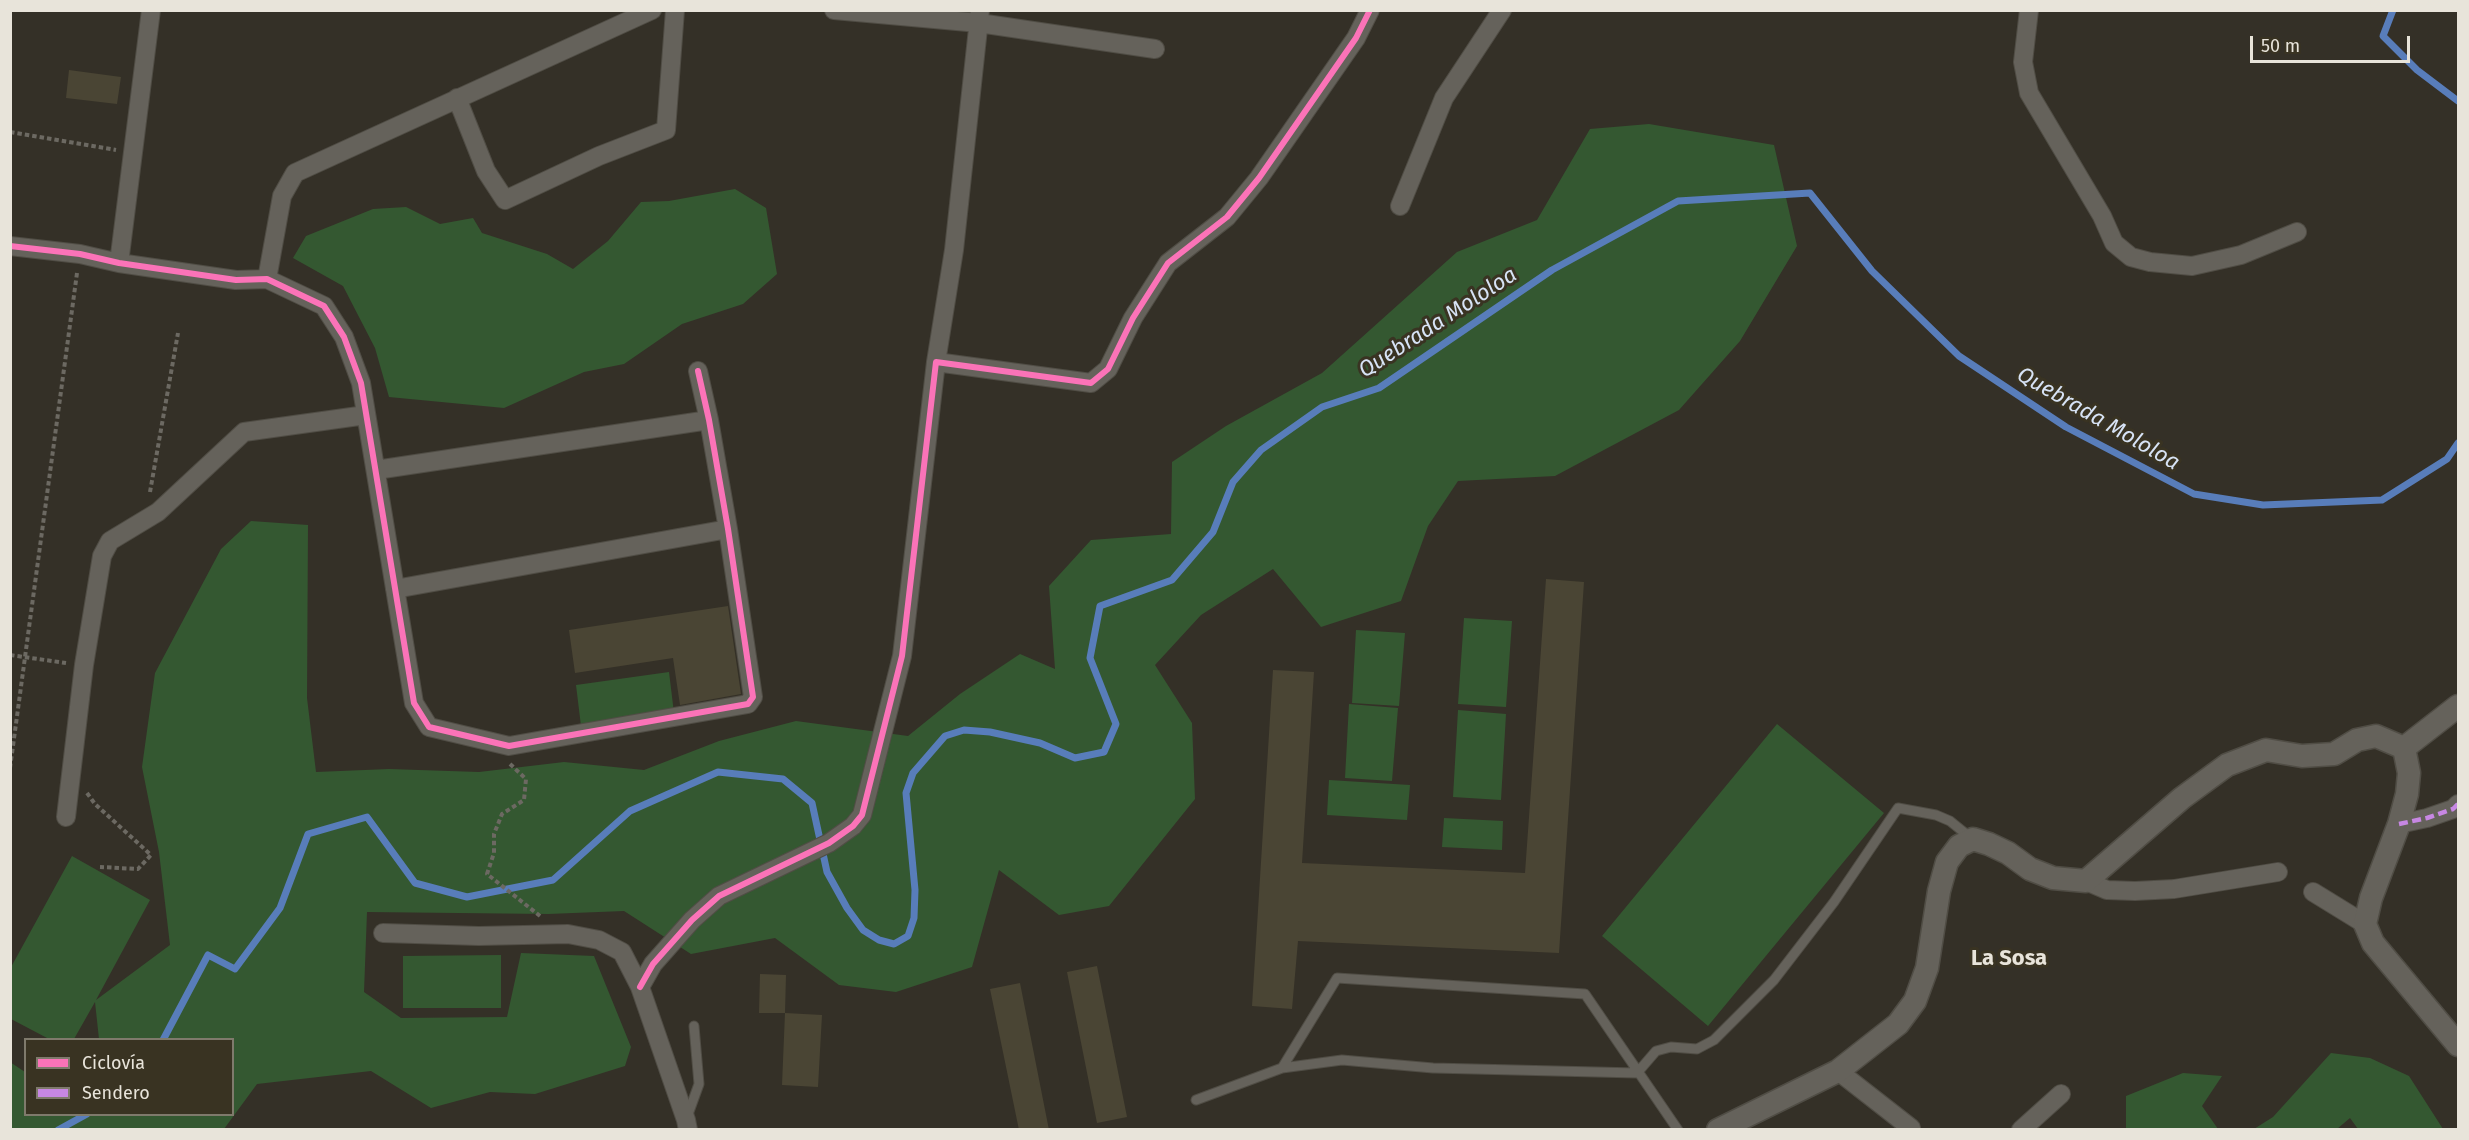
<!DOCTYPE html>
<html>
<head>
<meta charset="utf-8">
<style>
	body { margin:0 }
	#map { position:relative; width:2469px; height:1140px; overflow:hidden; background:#343027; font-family:"Fira Sans",sans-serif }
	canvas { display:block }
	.frame { position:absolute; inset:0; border:12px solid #e8e4da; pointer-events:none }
	.legend { position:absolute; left:24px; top:1038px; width:210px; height:78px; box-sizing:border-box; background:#393322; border:2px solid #7f7a6c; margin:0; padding:8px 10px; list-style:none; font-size:18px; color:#e8e4da }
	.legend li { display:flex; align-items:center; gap:12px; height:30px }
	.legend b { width:30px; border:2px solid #7f7a6c }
	.scale { position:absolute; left:2250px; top:36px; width:160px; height:27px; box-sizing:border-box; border:3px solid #e8e4da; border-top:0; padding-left:8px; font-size:18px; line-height:21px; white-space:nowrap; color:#e8e4da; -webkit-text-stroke:4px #393322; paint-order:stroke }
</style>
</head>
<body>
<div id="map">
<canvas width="2469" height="1140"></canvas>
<div class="frame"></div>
<ul class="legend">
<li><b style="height:8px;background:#fb73b8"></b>Ciclovía</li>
<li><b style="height:8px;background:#c787e3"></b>Sendero</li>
</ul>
<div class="scale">50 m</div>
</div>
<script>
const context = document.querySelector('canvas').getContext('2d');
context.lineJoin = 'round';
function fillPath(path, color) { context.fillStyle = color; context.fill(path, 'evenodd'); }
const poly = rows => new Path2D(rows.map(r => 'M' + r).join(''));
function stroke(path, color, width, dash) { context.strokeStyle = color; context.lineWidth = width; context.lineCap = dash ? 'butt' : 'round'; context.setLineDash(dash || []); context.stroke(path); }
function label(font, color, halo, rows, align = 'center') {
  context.font = font + ' "Fira Sans",sans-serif'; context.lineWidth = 6; context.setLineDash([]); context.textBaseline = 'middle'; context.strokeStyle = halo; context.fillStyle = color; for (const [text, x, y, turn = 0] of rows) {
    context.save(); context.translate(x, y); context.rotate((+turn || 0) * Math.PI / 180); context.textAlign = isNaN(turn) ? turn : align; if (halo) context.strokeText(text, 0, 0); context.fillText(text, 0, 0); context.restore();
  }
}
fillPath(poly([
	[1649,124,1774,145,1797,246,1740,341,1679,410,1555,476,1458,481,1428,526,1401,601,1321,627,1273,569,1201,615,1155,665,1192,723,1195,799,1109,906,1059,915,999,870,972,967,896,992,839,985,775,938,691,954,624,911,548,914,367,912,364,992,401,1018,507,1017,521,953,594,956,631,1047,625,1066,535,1094,490,1092,431,1108,371,1071,257,1084,224,1129,11,1129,10,1062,25,1072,26,1114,232,1114,232,1040,99,1039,95,1002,74,1039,49,1039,11,1019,10,969,72,856,150,900,96,1000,170,945,159,852,142,767,155,673,221,549,251,521,308,525,307,698,316,772,389,769,479,772,564,762,644,770,719,741,796,721,908,736,960,694,1020,654,1055,669,1049,586,1091,540,1171,534,1172,462,1226,426,1322,373,1457,252,1537,220,1590,129],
	[735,189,766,208,777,274,743,304,682,324,624,364,584,372,504,408,389,397,375,348,343,286,293,258,306,236,373,209,406,207,440,224,473,218,482,233,547,254,573,269,608,241,641,202,669,201],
	[1464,618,1512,621,1506,707,1458,704],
	[1356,630,1405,633,1399,706,1352,703],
	[669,672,674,713,581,726,576,685],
	[1349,704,1398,708,1392,781,1345,778],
	[1458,710,1506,714,1501,800,1453,797],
	[1777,724,1884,813,1708,1026,1602,936],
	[1329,780,1410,785,1407,820,1327,815],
	[1444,818,1503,821,1502,850,1442,847],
	[501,955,501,1008,403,1008,403,956],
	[2331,1053,2370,1058,2409,1076,2443,1129,2358,1129,2350,1118,2337,1129,2254,1129,2273,1117],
	[2183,1073,2222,1076,2202,1106,2218,1129,2126,1129,2126,1096]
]), '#345831');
stroke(poly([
	[2393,10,2383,36,2417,70,2458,101],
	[163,1040,208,955,235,969,280,908,308,834,367,817,415,883,467,897,553,880,630,811,718,772,783,779,812,803,827,872,847,908,863,930,879,940,894,944,908,936,914,918,915,890,906,793,913,773,945,736,964,730,990,732,1040,743,1075,758,1104,752,1116,724,1090,658,1100,606,1172,580,1213,532,1233,482,1261,450,1322,407,1379,388,1552,270,1678,201,1810,193,1872,271,1959,356,2066,427,2194,494,2263,505,2382,500,2447,459,2458,443],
	[58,1130,87,1114]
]), '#587dba', 7);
fillPath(poly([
	[69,70,121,77,117,104,66,98],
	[1546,579,1584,582,1559,953,1298,941,1292,1009,1252,1006,1273,670,1314,672,1302,863,1525,873],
	[728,606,741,694,680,705,673,658,575,673,569,630],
	[1097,966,1127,1117,1097,1123,1067,972],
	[760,974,786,975,785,1013,759,1013],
	[1020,983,1049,1130,1019,1130,990,989],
	[785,1013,822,1015,818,1087,782,1085]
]), '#4a4534');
const service = poly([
	[1282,1068,1342,1060,1433,1068,1637,1073,1656,1051,1671,1047,1697,1049,1714,1040,1774,980,1834,902,1898,808,1936,815,1950,821,1971,838],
	[1196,1100,1282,1068,1337,978,1585,994,1678,1130],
	[687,1117,699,1084,694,1026]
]);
const minor = poly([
	[834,10,979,23,1155,49],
	[2029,10,2023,62,2029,93,2102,216,2114,243,2131,257,2150,262,2192,266,2241,255,2297,232],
	[457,98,486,171,505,200,599,156,666,130,675,10],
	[1400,206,1444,98,1502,10],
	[10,246,80,254,119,263,236,280,267,279,324,306,344,337,361,383,414,703,429,727,509,746,748,704,753,697,728,529,709,420,698,371],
	[119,263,151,10],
	[267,279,282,196,295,173,652,10],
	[936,362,954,250,980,10],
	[376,470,709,420],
	[395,589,728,529],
	[66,817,84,665,102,556,110,541,158,512,244,432,366,415],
	[2399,824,2427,818,2453,809,2458,804],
	[2086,881,2107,890,2135,891,2174,889,2278,872],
	[2313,892,2365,924],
	[383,933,479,936,568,934,599,940,622,952,640,987,686,1120,688,1130],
	[640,987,653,964,692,920,719,896,829,843,853,826,862,815,902,656,936,362,1091,383,1108,369,1133,318,1168,263,1227,217,1259,178,1356,38,1370,10],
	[1838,1071,1911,1128,1909,1130],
	[2021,1130,2061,1094]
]);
const tertiary = poly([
	[2404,748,2409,773,2407,794,2399,824,2371,898,2365,924,2373,943,2458,1045],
	[2404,748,2458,706],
	[1718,1130,1838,1071,1898,1024,1915,1001,1927,968,1939,891,1947,862,1959,846,1973,839,1989,844,2008,853,2030,869,2053,878,2086,881,2182,798,2227,765,2266,750,2302,756,2334,754,2357,740,2376,736,2404,748]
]);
stroke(service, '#504d45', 11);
stroke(minor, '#504d45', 20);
stroke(tertiary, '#504d45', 25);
stroke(poly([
	[10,132,116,150],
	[150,492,178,333],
	[10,655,66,663],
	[510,764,526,779,524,800,502,814,494,834,494,853,487,874,540,916],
	[10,768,77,273],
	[87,793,95,804,151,855,138,869,100,867]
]), '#6c6962', 4, [4.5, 3]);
stroke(service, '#65625b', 9);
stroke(minor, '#65625b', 18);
stroke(tertiary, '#65625b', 22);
stroke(poly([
	[2399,824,2427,818,2453,809,2458,804]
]), '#c787e3', 4.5, [9, 4.5]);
stroke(poly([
	[10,246,80,254,119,263,236,280,267,279,324,306,344,337,361,383,414,703,429,727,509,746,748,704,753,697,728,529,709,420,698,371],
	[640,987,653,964,692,920,719,896,829,843,853,826,862,815,902,656,936,362,1091,383,1108,369,1133,318,1168,263,1227,217,1259,178,1356,38,1370,10]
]), '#fb73b8', 6);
label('italic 22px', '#d7e3f5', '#393322', [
	["Quebrada Mololoa",1438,323,-33],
	["Quebrada Mololoa",2098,419,30]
]);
label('bold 22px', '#e8e4da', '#393322', [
	["La Sosa",2009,959]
]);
</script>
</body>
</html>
